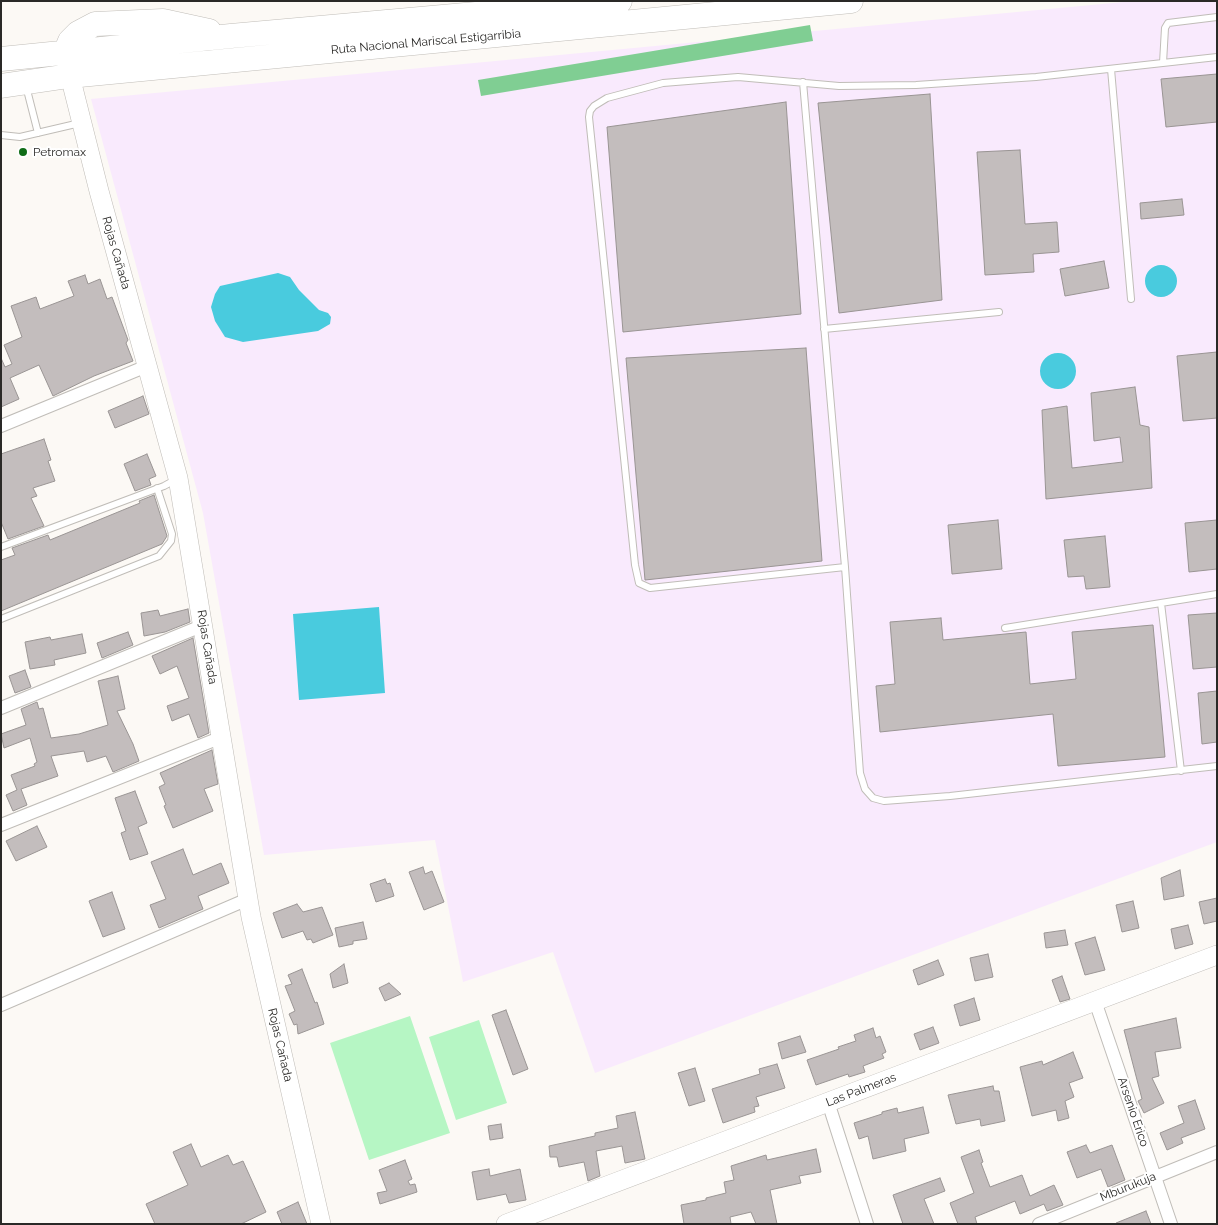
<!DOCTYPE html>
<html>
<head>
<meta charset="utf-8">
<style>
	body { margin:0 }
	#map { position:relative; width:1218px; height:1225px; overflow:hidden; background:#fcf9f5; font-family:Raleway,sans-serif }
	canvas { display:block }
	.frame { position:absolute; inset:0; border:2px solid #2a2927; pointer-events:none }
</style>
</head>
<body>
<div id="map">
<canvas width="1218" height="1225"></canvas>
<div class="frame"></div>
</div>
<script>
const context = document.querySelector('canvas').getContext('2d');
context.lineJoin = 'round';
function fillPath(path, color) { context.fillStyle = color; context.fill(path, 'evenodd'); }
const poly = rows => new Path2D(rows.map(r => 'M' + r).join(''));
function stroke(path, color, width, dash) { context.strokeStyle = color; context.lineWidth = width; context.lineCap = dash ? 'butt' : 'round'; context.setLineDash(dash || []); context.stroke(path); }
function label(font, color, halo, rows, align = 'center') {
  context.font = font + ' Raleway,sans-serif'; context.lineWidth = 4; context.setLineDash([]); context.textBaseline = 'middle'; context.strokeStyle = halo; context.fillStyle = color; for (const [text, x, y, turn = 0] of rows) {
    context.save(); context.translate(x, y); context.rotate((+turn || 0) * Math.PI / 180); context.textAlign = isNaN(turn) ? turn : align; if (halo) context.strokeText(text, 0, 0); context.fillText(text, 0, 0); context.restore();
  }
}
fillPath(poly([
	[1134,1,1217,1,1217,842,595,1073,553,952,463,982,435,840,264,855,203,513,91,99]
]), '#f9eafd');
fillPath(poly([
	[410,1016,450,1133,369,1160,330,1043],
	[479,1020,507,1103,456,1120,429,1037]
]), '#b6f6c4');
fillPath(poly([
	[810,25,813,41,481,96,478,80]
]), '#80ce93');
fillPath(poly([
	'1145 281a16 16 0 1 1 32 0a16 16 0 1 1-32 0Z',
	[278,273,290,277,299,290,319,310,328,313,331,317,330,324,318,331,243,342,225,337,215,321,211,307,215,294,220,286],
	'1040 371a18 18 0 1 1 36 0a18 18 0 1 1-36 0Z',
	[379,607,385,693,299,700,293,614]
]), '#49cbde');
const building = poly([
	[1217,74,1217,122,1166,127,1161,79,1217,74],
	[930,94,942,300,839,313,818,103,930,94],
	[786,102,801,314,623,332,607,127,786,102],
	[1020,150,1025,224,1057,222,1059,252,1033,254,1034,272,985,275,977,152,1020,150],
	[1182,199,1184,215,1141,219,1140,203,1182,199],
	[1104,261,1109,288,1065,296,1060,269,1104,261],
	[85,275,88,284,100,279,107,299,112,297,128,340,126,343,133,361,94,376,53,396,39,365,10,378,19,399,1,407,1,358,5,367,12,364,4,345,22,337,11,306,36,297,40,309,74,296,68,281,85,275],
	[806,348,822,561,645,580,626,358,806,348],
	[1217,352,1217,418,1183,421,1177,356,1217,352],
	[1135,387,1140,425,1149,427,1152,488,1046,499,1042,410,1067,406,1072,468,1123,462,1120,437,1094,441,1091,393,1135,387],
	[143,396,149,414,115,428,108,411,143,396],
	[44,439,51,460,48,461,55,481,33,488,37,496,31,498,44,526,8,539,1,522,1,454,44,439],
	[147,454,156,476,149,479,151,485,135,491,124,464,147,454],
	[154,495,167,536,162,544,1,611,1,560,15,555,12,548,48,535,50,540,140,503,139,501,154,495],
	[998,520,1002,569,952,574,948,525,998,520],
	[1217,520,1217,569,1189,572,1185,523,1217,520],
	[1105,536,1110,587,1086,589,1084,576,1068,577,1064,540,1105,536],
	[188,609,190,622,165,632,144,636,141,613,158,610,160,616,188,609],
	[1217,613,1217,667,1193,669,1188,615,1217,613],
	[941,618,943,640,1026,632,1030,684,1076,679,1072,632,1153,625,1165,757,1058,766,1053,714,880,732,876,686,895,684,890,622,941,618],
	[128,632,133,645,102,658,97,643,128,632],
	[82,634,86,653,54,660,55,665,30,669,25,642,50,637,51,640,82,634],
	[193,638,209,733,198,738,189,714,172,721,167,706,189,698,177,666,160,674,152,656,193,638],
	[25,670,31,687,15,693,9,676,25,670],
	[118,676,125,709,117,711,133,744,139,761,113,772,106,756,87,762,84,751,51,756,58,776,21,789,27,805,13,811,6,795,17,790,11,775,35,766,34,764,37,762,30,738,4,748,1,734,26,725,21,709,37,702,39,709,43,708,51,738,79,734,108,725,98,681,118,676],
	[1217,691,1217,742,1202,744,1198,693,1217,691],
	[212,750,218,784,204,789,213,811,173,828,164,806,166,805,159,787,165,784,160,773,212,750],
	[135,791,147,823,138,827,148,854,130,860,121,833,126,831,115,798,135,791],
	[37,826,47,847,16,861,6,841,37,826],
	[183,849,193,875,221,863,229,883,198,896,203,909,159,928,150,905,166,899,151,862,183,849],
	[423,867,425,874,432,871,444,902,424,910,409,872,423,867],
	[1180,870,1184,896,1164,900,1161,878,1180,870],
	[385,879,387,884,390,883,394,896,376,902,370,884,385,879],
	[112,892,125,929,103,937,89,901,112,892],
	[1217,898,1217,921,1204,924,1199,902,1217,898],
	[1133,901,1139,928,1122,932,1116,905,1133,901],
	[297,904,303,912,322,907,333,935,313,943,311,939,307,940,303,931,282,938,273,913,297,904],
	[363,922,367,939,353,941,353,944,339,947,335,928,363,922],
	[1188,925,1193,944,1175,949,1171,929,1188,925],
	[1065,930,1068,945,1046,948,1044,933,1065,930],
	[1095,937,1105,970,1085,975,1075,943,1095,937],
	[988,954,993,977,975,981,970,958,988,954],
	[938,960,944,975,918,985,913,970,938,960],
	[344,964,348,983,333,988,330,974,344,964],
	[302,969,315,1003,317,1002,324,1024,298,1034,297,1024,294,1025,289,1014,295,1011,285,986,292,984,288,975,302,969],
	[1062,976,1070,999,1060,1002,1052,980,1062,976],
	[389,983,401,994,385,1001,379,988,389,983],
	[974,998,980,1020,960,1026,954,1005,974,998],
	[506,1010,528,1069,513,1075,492,1015,506,1010],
	[1176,1018,1181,1048,1155,1052,1159,1076,1152,1078,1164,1103,1144,1113,1138,1101,1142,1099,1124,1030,1176,1018],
	[933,1027,939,1043,920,1050,914,1034,933,1027],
	[873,1028,876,1038,880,1036,886,1052,882,1054,884,1058,863,1066,865,1072,849,1077,848,1074,816,1085,807,1060,839,1049,838,1047,856,1041,854,1035,873,1028],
	[800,1036,806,1052,782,1059,778,1043,800,1036],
	[1073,1052,1083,1078,1069,1083,1074,1097,1065,1101,1069,1118,1058,1121,1056,1110,1032,1116,1020,1067,1042,1061,1043,1065,1073,1052],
	[777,1064,785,1088,756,1097,759,1106,754,1107,755,1112,723,1123,712,1089,760,1074,759,1069,777,1064],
	[695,1068,705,1101,689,1106,678,1073,695,1068],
	[993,1086,994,1091,999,1091,1005,1121,981,1126,980,1119,956,1124,948,1095,993,1086],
	[1195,1100,1205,1129,1181,1138,1183,1143,1167,1150,1160,1133,1184,1123,1178,1106,1195,1100],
	[923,1107,929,1133,904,1139,906,1151,873,1159,868,1136,859,1139,854,1123,882,1114,882,1112,897,1108,898,1113,923,1107],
	[635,1112,645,1159,625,1163,622,1146,596,1151,600,1176,588,1181,584,1162,559,1167,557,1157,550,1157,549,1146,595,1136,595,1133,618,1128,616,1116,635,1112],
	[501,1124,503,1138,490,1140,488,1126,501,1124],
	[191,1144,201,1167,228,1155,233,1165,243,1161,266,1212,241,1224,155,1224,146,1204,188,1185,173,1152,191,1144],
	[1086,1145,1090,1153,1112,1145,1125,1180,1108,1187,1101,1169,1077,1178,1067,1152,1086,1145],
	[816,1149,821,1172,799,1176,801,1183,770,1190,777,1224,756,1224,751,1212,730,1217,731,1224,684,1224,681,1205,706,1200,706,1198,726,1193,724,1182,734,1180,731,1166,766,1155,767,1160,816,1149],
	[979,1150,983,1162,981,1163,990,1187,1022,1175,1030,1196,1054,1185,1063,1205,1047,1211,1044,1204,1020,1214,1015,1201,975,1217,977,1224,958,1224,950,1203,974,1193,961,1157,979,1150],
	[405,1160,412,1179,408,1181,410,1185,415,1184,417,1192,380,1204,377,1193,387,1191,379,1170,405,1160],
	[489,1169,490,1176,520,1169,526,1200,509,1203,506,1194,477,1200,472,1172,489,1169],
	[940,1178,945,1191,924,1199,934,1224,903,1224,893,1195,940,1178],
	[298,1202,307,1224,282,1224,277,1212,298,1202],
	[1146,1211,1151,1224,1116,1224,1116,1223,1146,1211]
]);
fillPath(building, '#c3bdbd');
stroke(building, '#9a9594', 1);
const lane = poly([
	[1163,63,1165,28,1168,23,1217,17],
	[1111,69,1131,299],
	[803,82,845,567,860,773,865,789,873,798,884,801,950,796,1217,766],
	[26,86,38,133],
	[1,135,20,137,80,123],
	[824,329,999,312],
	[1,547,164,486,175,480],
	[845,567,650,588,639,583,635,565,589,117,590,111,594,106,607,98,663,83,738,77,839,86,916,85,1036,77,1217,57],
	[1161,603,1181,771],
	[1,619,159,556,171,541,172,534,157,488],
	[1005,628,1217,594]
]);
const street = poly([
	[1,426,147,366],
	[1,708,204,625],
	[1,825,222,737],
	[1095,1001,1171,1224],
	[1,1005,248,899],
	[828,1102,867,1224],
	[1039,1224,1217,1152]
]);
const secondary = poly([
	[67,64,99,191,178,478,251,917,321,1224],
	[506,1224,1217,955]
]);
const highway = poly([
	[65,53,70,41,78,33,95,24,163,21,209,31],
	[1,59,231,36,620,1],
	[1,86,69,76,851,1]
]);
stroke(lane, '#c0bdb8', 8);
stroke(street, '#c0bdb8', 14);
stroke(secondary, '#c0bdb8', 20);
stroke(highway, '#c0bdb8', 25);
stroke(lane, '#fff', 6);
stroke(street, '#fff', 12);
stroke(secondary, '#fff', 19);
stroke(highway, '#fff', 24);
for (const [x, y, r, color] of [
	[23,152,5,"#0f6c17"]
]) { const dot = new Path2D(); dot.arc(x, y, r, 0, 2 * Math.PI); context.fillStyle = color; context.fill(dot); stroke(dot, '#fff', 2); }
label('12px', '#2a2927', '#fff', [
	["Ruta Nacional Mariscal Estigarribia",426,42,-5],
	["Rojas Cañada",116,253,74],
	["Rojas Cañada",207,647,81],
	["Rojas Cañada",280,1045,77],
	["Las Palmeras",861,1090,-21],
	["Arsenio Erico",1133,1112,71],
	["Mburukuja",1128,1187,-22]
]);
label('12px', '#2a2927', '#fff', [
	["Petromax",33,152]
], 'left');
</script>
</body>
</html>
